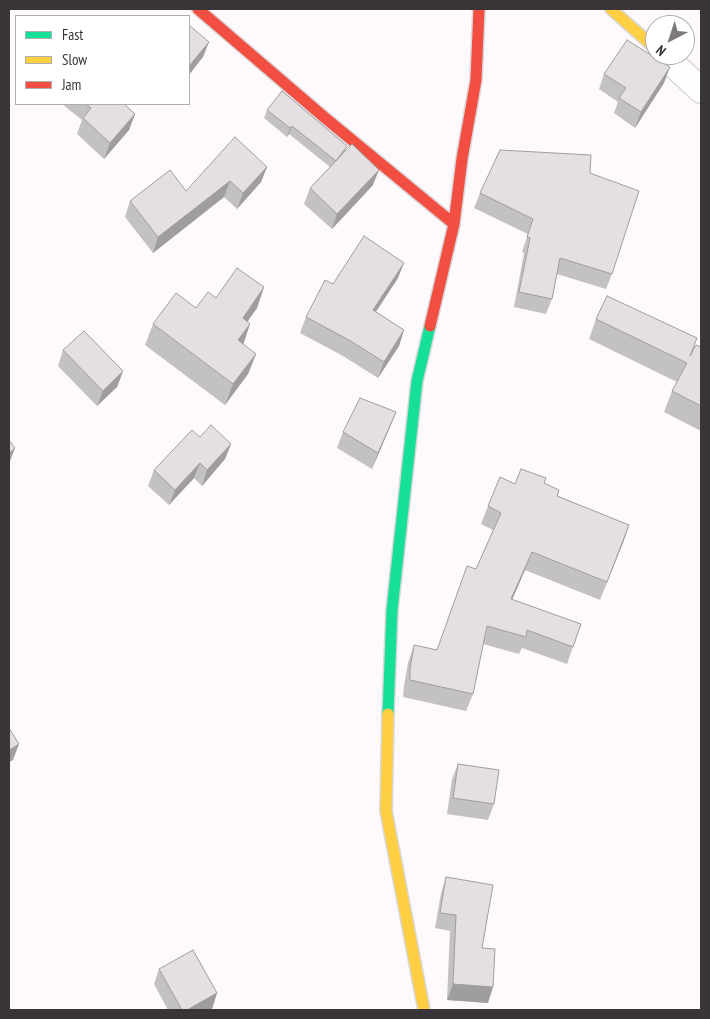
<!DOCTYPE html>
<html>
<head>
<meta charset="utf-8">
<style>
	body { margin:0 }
	#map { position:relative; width:710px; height:1019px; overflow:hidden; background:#fef9fc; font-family:"PT Sans Narrow",sans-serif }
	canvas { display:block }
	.frame { position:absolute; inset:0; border:10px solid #383437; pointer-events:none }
	.legend { position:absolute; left:15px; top:15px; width:175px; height:90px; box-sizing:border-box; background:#fff; border:1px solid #afaeaf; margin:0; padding:6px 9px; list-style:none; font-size:15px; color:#383437 }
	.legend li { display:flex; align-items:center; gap:10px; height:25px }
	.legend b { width:25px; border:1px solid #afaeaf }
	.north { position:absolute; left:645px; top:15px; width:50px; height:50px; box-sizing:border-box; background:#fff; border:1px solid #afaeaf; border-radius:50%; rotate:220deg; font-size:14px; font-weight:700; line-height:20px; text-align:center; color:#383437 }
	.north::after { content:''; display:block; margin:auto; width:18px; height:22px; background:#7d797c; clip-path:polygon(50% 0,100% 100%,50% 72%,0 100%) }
</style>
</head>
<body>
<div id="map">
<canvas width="710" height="1019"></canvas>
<div class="frame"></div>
<ul class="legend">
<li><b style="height:6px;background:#16e098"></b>Fast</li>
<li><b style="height:6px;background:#ffcf43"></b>Slow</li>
<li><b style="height:6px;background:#f24e42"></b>Jam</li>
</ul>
<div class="north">N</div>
</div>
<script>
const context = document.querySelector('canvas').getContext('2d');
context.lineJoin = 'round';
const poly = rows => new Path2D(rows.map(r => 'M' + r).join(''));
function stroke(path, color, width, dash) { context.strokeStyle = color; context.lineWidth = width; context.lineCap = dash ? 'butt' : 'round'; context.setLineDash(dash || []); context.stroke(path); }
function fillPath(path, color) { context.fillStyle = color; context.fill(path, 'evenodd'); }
const street = poly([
	[663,55,701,90]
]);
const fast = poly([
	[388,714,392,610,417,381,430,326]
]);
const slow = poly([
	[611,9,655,48],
	[388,714,386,811,424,1010]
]);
const jam = poly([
	[198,9,324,117,454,224],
	[430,326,454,224,462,159,476,80,479,9]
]);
stroke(street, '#d9d6d8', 28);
stroke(fast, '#d9d6d8', 14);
stroke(slow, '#d9d6d8', 14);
stroke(jam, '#d9d6d8', 14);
stroke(street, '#fffeff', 25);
stroke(fast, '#16e098', 11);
stroke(slow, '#ffcf43', 11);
stroke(jam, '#f24e42', 11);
fillPath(poly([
	[604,74,664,83,635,128,614,113,618,102,599,89],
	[62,104,124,104,135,114,129,130,104,159,77,134,82,120],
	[267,110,347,146,345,151,373,185,332,229,304,204,310,188,330,167,289,134,287,137,264,118],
	[267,167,261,182,237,209,224,197,153,253,125,217,130,201,186,191],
	[590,173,612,274,606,289,557,274,552,299,546,314,514,307,524,253,522,252,528,234,474,208,480,193],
	[398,278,376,312,404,330,399,346,378,378,343,356,300,333,306,317,333,284],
	[264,287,257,308,247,322,250,324,243,344,256,354,248,374,225,405,145,345,153,324,196,308,216,298],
	[596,319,692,353,701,347,701,431,664,412,672,391,677,382,589,339],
	[63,350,123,371,117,387,97,406,58,366],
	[396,412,390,427,372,469,337,448,343,432],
	[200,437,231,444,225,459,202,486,194,478,169,505,148,486,154,470],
	[546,478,544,483,557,496,629,525,600,600,525,570,512,600,581,624,567,664,522,648,519,654,483,644,473,694,466,711,403,697,404,686,408,663,414,645,437,650,476,569,493,530,481,524,488,506],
	[458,764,494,804,488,820,447,814,452,779],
	[446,877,482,948,488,1003,447,1000,450,931,435,928,441,893],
	[159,969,217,993,212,1009,209,1010,168,1010,154,984]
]), '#c4c1c2');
fillPath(poly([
	[209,42,203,57,189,75,189,66],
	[670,67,664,83,635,128,641,112],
	[135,114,129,130,104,159,110,143],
	[292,126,289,134,287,137,290,128],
	[267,167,261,182,237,209,243,193],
	[379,170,373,185,332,229,337,214],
	[230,181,224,197,153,253,158,237],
	[404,263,398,278,367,325,373,310],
	[264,287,257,308,235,339,243,318],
	[250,324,243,345,238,340],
	[404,330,399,346,378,378,384,362],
	[256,354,248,374,225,405,233,384],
	[123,371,117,387,97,406,103,391],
	[396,412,390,427,372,469,378,453],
	[231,444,225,459,202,486,207,470],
	[15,448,9,464,9,453],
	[200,463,194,478,169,505,175,490],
	[629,525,623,543,600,600,607,582],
	[532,552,525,570,505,616,511,599],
	[19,744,13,760,9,762,9,750],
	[453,984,493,987,488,1003,447,1000],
	[217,993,212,1009,209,1010,187,1010]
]), '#a09d9e');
const building = poly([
	[189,25,209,42,189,66,189,25],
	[627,40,670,67,641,112,619,98,626,88,604,74,627,40],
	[282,91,347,146,336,161,292,126,290,128,267,110,282,91],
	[86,104,124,104,135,114,110,143,83,118,91,108,86,104],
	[235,137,267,167,243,193,230,181,158,237,130,201,170,170,186,191,235,137],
	[352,144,379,170,337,214,310,188,352,144],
	[500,150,591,155,590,173,639,191,612,274,560,258,552,299,519,292,530,238,527,237,533,219,480,193,500,150],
	[364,236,404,263,373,310,404,330,384,362,349,340,306,317,325,280,333,284,364,236],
	[237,268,264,287,243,318,250,324,238,340,256,354,233,384,153,324,176,293,196,308,208,292,216,298,237,268],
	[607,296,697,338,690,356,696,345,701,347,701,406,672,391,687,363,596,319,607,296],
	[84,331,123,371,103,391,63,350,84,331],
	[360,398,396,412,378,453,343,432,360,398],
	[211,425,231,444,207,470,200,463,175,490,154,470,192,430,200,437,211,425],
	[9,440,15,448,9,453,9,440],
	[521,469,546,478,544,483,559,490,557,496,629,525,607,582,532,552,511,599,581,624,573,647,527,630,526,637,487,626,473,694,410,680,410,669,414,645,437,650,467,566,476,569,501,513,488,506,500,477,515,484,521,469],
	[9,728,19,744,9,750,9,728],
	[458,764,499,770,494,804,453,798,458,764],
	[446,877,493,885,482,948,495,949,493,987,453,984,456,915,440,913,446,877],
	[193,950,217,993,187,1010,182,1010,159,969,193,950]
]);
fillPath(building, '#e4e0e2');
stroke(building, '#a09d9e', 1);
</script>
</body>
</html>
